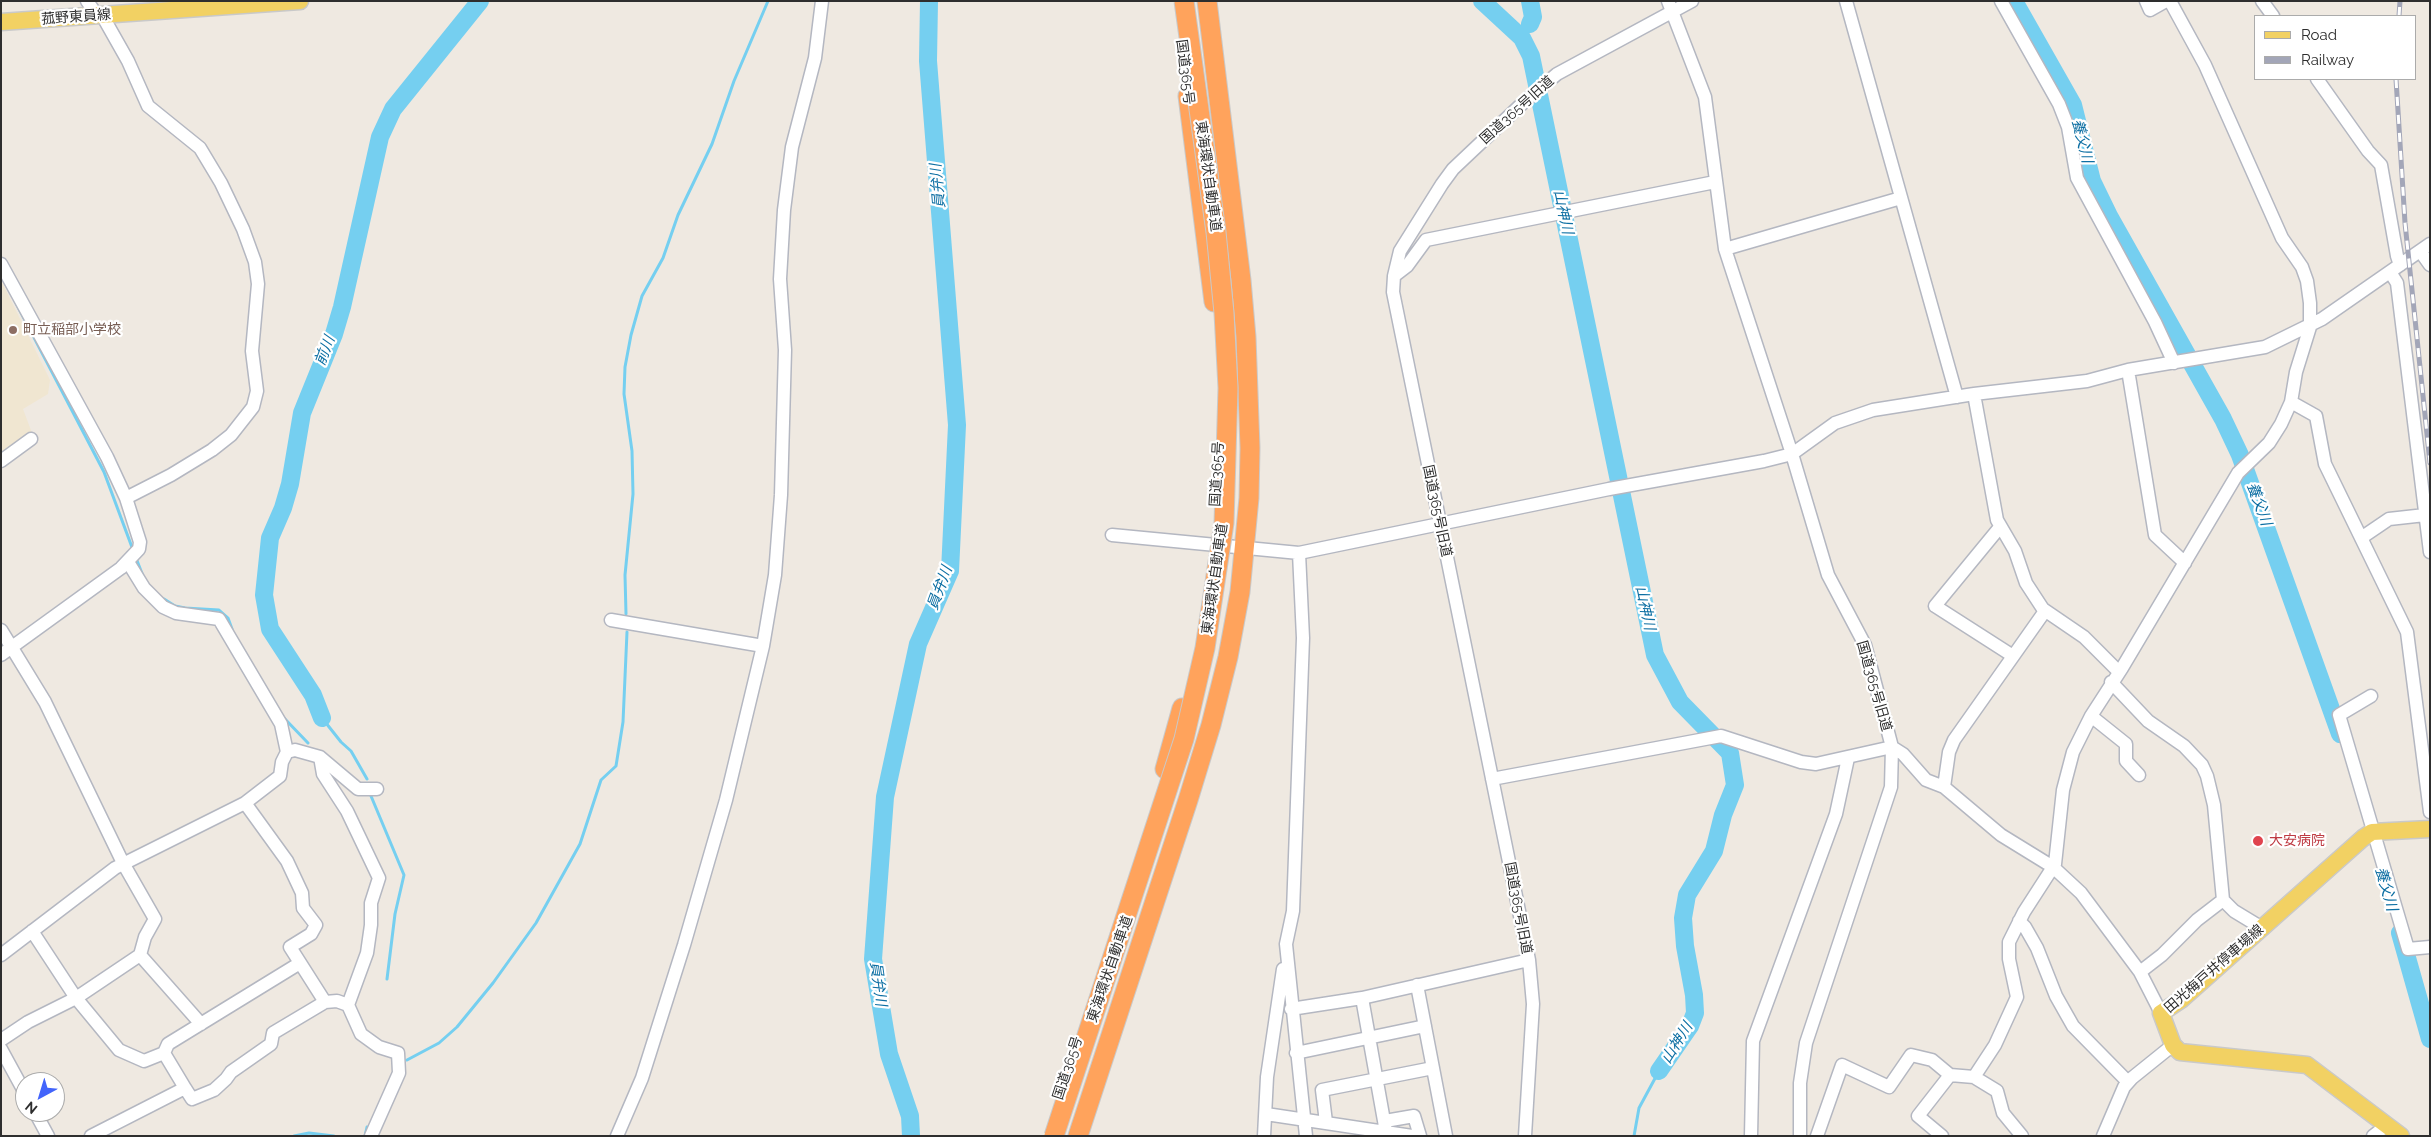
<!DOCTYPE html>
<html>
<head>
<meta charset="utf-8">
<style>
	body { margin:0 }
	#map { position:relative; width:2431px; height:1137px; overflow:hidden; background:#efe9e1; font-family:Raleway,sans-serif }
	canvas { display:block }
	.frame { position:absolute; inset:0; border:2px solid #2e2e2e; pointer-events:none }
	.legend { position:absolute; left:2254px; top:15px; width:162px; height:65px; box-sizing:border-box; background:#fff; border:1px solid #ababab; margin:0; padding:6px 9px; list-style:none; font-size:15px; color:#2e2e2e }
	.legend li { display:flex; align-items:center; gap:10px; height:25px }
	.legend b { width:25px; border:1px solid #ababab }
	.north { position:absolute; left:15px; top:1072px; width:50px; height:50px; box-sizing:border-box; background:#fff; border:1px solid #ababab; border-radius:50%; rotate:219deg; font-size:14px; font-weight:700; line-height:20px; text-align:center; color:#2e2e2e }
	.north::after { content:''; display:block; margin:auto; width:18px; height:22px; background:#4264fb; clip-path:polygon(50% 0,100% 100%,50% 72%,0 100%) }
</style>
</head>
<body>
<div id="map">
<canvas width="2431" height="1137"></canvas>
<div class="frame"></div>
<ul class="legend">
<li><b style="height:6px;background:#f2d163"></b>Road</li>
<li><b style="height:6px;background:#a3a6b8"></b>Railway</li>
</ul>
<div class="north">N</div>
</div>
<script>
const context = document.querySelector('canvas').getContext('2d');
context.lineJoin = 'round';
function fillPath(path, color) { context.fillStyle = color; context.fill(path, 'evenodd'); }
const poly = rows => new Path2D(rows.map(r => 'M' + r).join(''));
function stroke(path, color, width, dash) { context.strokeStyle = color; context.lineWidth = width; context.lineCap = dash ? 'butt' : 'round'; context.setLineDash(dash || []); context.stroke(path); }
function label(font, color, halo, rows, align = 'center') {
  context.font = font + ' Raleway,"Noto Sans JP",sans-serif'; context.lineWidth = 4.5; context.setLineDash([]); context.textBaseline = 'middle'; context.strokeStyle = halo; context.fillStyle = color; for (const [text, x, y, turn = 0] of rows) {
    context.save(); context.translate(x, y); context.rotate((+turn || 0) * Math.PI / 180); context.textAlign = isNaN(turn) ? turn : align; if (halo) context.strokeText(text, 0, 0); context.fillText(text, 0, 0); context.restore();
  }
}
fillPath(poly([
	[1,280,50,380,48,394,23,409,32,433,1,457]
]), '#f0e6d1');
stroke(poly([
	[15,301,104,472,133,550],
	[136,558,143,576],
	[164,599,175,606,185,608,219,610,228,618,232,629],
	[626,614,625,575,633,494,632,451,624,394,625,367,631,335,642,296,663,258,678,215,712,144,734,81,768,1],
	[284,718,308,743],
	[322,718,341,742,351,751,367,779],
	[371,796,404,875,395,914,387,979],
	[407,1060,439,1043,457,1027,493,983,536,923,580,844,601,780,616,766,623,722,627,632],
	[294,1136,309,1133,334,1136],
	[365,1136,367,1127],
	[1634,1136,1639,1108,1659,1071]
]), '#75cff0', 3);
stroke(poly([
	[1482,1,1522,38,1531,56,1655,655,1680,702,1730,753,1735,785,1723,815,1714,851,1687,895,1683,918,1685,946,1694,995,1695,1013,1690,1026,1659,1071],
	[2014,1,2073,105,2092,181,2109,216,2223,419,2240,455,2340,734],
	[1530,24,1533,17,1530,1],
	[322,718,313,695,270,629,264,595,270,538,283,508,290,484,302,413,334,334,342,307,380,137,393,109,480,1],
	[2400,933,2430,1039],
	[911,1136,910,1116,889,1054,873,959,885,797,918,644,950,571,957,425,928,61,929,1]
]), '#75cff0', 18);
const minor = poly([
	[87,1,97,15],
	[1668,1,1705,97,1725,249,1792,454,1828,575,1865,645,1892,747,1891,787,1806,1043,1800,1083,1800,1136],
	[1846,1,1957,397],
	[2001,1,2059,104,2068,127,2077,178,2155,322,2174,363],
	[2146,1,2150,10,2166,1],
	[2262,1,2273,16],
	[102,15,128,61,148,106,200,148,221,183,243,229,255,262,258,284,252,351,257,391,253,407,231,435,212,450,171,475,126,498],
	[2317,79,2368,151,2381,165,2397,256,2400,265],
	[1725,249,1901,198],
	[2420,251,2430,265],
	[1,264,107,457,126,498,140,542,139,549,121,568,1,655],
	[2390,272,2397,283,2430,552],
	[1394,276,1407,266,1426,240,1715,182],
	[2128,370,2155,535,2185,563],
	[1974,394,1997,520,2015,551,2026,583,2043,609,2084,637,2119,672],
	[2291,402,2316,416,2325,464,2407,632,2430,812],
	[1,461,31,439],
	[2000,527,1935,606,2013,656],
	[1112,535,1299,553,1609,489,1764,461,1792,454,1835,423,1873,410,1974,394,2087,381,2128,370,2265,347,2322,319,2430,244],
	[2361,538,2389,519,2425,515],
	[1299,553,1303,638,1293,911,1286,944,1306,1136],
	[128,562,144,588,163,607,176,613,219,619,281,724,287,752],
	[611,620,763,646],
	[1,630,45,702,123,863,155,919,145,937,140,955,201,1024],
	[2111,682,2148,721,2184,746,2202,765,2207,776,2214,805,2223,900,2234,911,2262,928],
	[2371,696,2339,715,2408,949,2430,947],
	[2091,716,2126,744,2126,761,2139,775],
	[320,757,323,774,347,811,379,878,371,903,371,925,367,953,348,1005,361,1034,379,1047,398,1053,399,1073,371,1136],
	[1492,779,1721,736,1801,762,1816,764,1892,747,1903,754,1926,780,1944,787,2001,835,2053,867,2081,893,2140,972,2161,1013],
	[1944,787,1949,752,1954,740,2045,611],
	[245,803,280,776,282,762,287,752,295,750,320,757,358,789,377,789],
	[2019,921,2025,927,2037,948,2056,996,2073,1026,2128,1082],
	[32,931,76,998,119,1050,144,1061,164,1053,168,1044,300,963],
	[1,955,115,868,245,803,287,861,302,893,303,908,316,925,311,934,290,947,325,1002],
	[2140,972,2162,955,2197,920,2223,900],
	[1417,985,1446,1136],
	[1362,998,1386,1132],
	[1291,1009,1362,998,1529,960],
	[1,1040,28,1022,76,998,140,955],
	[1,1049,25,1093],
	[1296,1053,1425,1026],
	[185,1088,192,1099,214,1090,226,1079,231,1072,271,1044,273,1033,325,1002,337,1001,348,1005],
	[35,1112,48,1136],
	[1266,1114,1412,1136],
	[1385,1121,1414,1116,1420,1136],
	[1326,1122,1322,1090,1433,1068],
	[91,1136,185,1088,164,1053],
	[617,1136,642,1078,684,945,726,800,763,646,775,575,781,495,785,350,780,279,784,210,792,147,815,58,822,1],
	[1264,1136,1267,1077,1283,969],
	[1525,1136,1533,1004,1529,960,1393,292,1394,276,1400,251,1442,184,1453,169,1525,101,1557,74,1692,1],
	[1751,1136,1753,1041,1836,814,1848,758],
	[1817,1136,1842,1065,1889,1087,1911,1055,1932,1060,1950,1075,1974,1077],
	[1942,1136,1918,1116,1950,1075],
	[2022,1136,2003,1113,1997,1091,1974,1077,1995,1045,2017,997,2009,959,2009,942,2024,912,2055,864,2063,790,2073,752,2091,716,2122,668,2238,473,2269,443,2281,424,2291,402,2296,372,2310,327,2310,303,2307,281,2302,267,2282,238,2205,65,2170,1],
	[2103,1136,2124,1087,2132,1078,2173,1045],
	[2373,1136,2386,1126]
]);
const major = poly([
	[1,22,300,1],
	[2401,1136,2307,1065,2180,1052,2173,1045,2161,1013,2182,999,2363,838,2372,832,2430,829]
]);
const highway = poly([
	[1188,96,1214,302],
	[1165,769,1182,708],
	[1078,1136,1188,800,1211,725,1228,657,1240,592,1249,498,1250,448,1246,337,1241,280,1207,1]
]);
stroke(minor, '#b4b7c1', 15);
stroke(major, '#c9c9c9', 19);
stroke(highway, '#c9c9c9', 21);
stroke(minor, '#fff', 12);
stroke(major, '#f2d163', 16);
stroke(highway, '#ffa35c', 19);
const rail = poly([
	[2399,16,2400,1],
	[2396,79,2405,223,2430,463]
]);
stroke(rail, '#a3a6b8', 5);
stroke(rail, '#fff', 3, [9]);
const highwayBridge = poly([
	[1054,1136,1184,739,1205,648,1224,523,1228,388,1224,313,1216,232,1184,1]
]);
stroke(highwayBridge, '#c9c9c9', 21, []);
stroke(highwayBridge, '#ffa35c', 19);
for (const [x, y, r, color] of [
	[13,330,5,"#8d6e63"],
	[2258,841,6,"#e0444e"]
]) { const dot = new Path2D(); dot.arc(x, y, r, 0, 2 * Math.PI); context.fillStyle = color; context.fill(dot); stroke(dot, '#fff', 2); }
label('14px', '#2e2e2e', '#fff', [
	["菰野東員線",76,17,-4],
	["国道365号",1185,72,83],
	["国道365号旧道",1517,110,-42],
	["東海環状自動車道",1208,176,82],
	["国道365号",1217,474,-87],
	["国道365号旧道",1437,511,78],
	["東海環状自動車道",1215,579,-82],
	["国道365号旧道",1874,686,74],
	["国道365号旧道",1518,908,79],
	["東海環状自動車道",1110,969,-71],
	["田光梅戸井停車場線",2214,969,-41],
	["国道365号",1068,1068,-72]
]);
label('14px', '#785e54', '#fff', [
	["町立稲部小学校",23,330]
], 'left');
label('14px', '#be3a42', '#fff', [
	["大安病院",2269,841]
], 'left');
label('italic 15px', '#0d6fa3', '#fff', [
	["養父川",2082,141,76],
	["員弁川",938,186,-95],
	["山神川",1563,212,78],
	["前川",325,351,-69],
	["養父川",2259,504,70],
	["員弁川",940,588,-70],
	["山神川",1645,608,78],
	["養父川",2386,889,74],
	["員弁川",878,984,82],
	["山神川",1677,1043,-58]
]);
</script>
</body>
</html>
